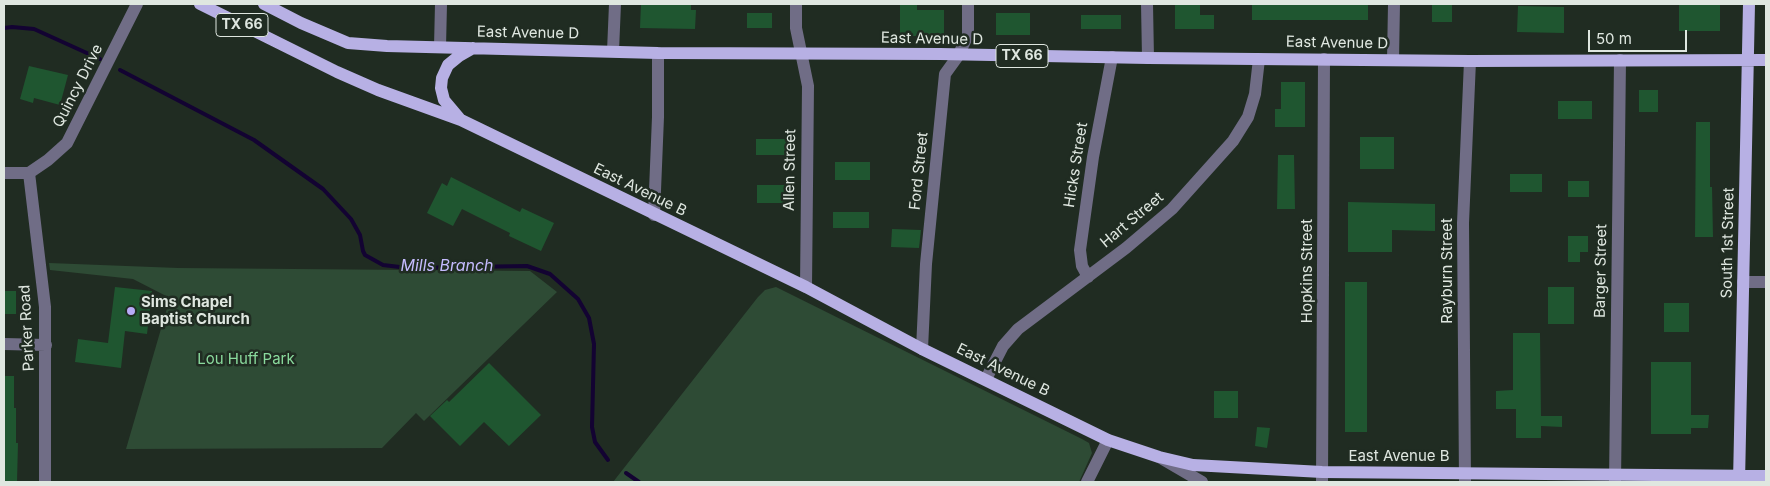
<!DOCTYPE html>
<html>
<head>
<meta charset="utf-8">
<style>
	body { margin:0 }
	#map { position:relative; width:1770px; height:486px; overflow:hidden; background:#202c22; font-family:Inter,sans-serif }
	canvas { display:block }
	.frame { position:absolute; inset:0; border:5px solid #dfe7e0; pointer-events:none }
	.scale { position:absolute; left:1588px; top:30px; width:99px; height:22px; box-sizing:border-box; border:2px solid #dfe7e0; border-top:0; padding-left:6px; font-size:15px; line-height:18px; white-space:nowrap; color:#dfe7e0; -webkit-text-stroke:4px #202c22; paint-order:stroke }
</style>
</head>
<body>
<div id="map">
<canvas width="1770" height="486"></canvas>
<div class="frame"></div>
<div class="scale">50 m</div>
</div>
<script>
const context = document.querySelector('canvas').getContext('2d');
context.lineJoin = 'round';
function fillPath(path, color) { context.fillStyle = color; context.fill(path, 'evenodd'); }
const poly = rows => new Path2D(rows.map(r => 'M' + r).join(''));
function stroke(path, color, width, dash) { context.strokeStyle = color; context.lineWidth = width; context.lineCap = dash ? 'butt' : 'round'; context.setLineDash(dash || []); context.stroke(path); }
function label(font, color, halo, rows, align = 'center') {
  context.font = font + ' Inter,sans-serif'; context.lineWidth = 5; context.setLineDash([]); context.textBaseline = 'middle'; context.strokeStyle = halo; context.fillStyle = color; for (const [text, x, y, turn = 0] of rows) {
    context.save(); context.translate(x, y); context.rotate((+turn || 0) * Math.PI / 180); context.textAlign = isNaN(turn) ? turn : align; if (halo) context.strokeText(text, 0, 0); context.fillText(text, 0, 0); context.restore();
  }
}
fillPath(poly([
	[49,263,178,268,530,271,557,292,424,421,416,413,382,448,126,449,170,298,133,279,50,270],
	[776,287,1082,439,1089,443,1092,453,1079,482,613,482,758,297,765,290]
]), '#2e4b35');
stroke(poly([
	[4,28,12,27,34,29,100,59],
	[120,70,254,140,323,189,351,219,360,235,363,251,365,255,383,265,408,268,527,266,550,274,578,299,589,318,594,344,592,427,595,442,608,460],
	[626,473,639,482]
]), '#130332', 4);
fillPath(poly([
	[641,4,691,4,691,10,696,10,695,29,640,28],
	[900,4,917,4,917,10,944,10,944,36,900,36],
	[1175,4,1200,4,1200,15,1214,15,1214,29,1175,29],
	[1252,4,1368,4,1368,20,1252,20],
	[1432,4,1452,4,1452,22,1432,22],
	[1679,4,1720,4,1720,31,1679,31],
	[1518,6,1564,7,1564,33,1517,32],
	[747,13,772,13,772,28,747,28],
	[996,13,1030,13,1030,35,996,35],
	[1081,15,1121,15,1121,29,1081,29],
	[29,66,68,75,60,105,34,98,33,103,20,99],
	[1281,82,1305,82,1305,127,1275,127,1275,109,1281,109],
	[1639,90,1658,90,1658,112,1639,112],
	[1558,101,1592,101,1592,119,1558,119],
	[1696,122,1710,122,1710,187,1712,187,1713,237,1695,237],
	[1360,137,1394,137,1394,169,1360,169],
	[756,139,790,139,790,155,756,155],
	[1278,155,1294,155,1295,209,1277,209],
	[835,162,870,162,870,180,835,180],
	[1510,174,1542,174,1542,192,1510,192],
	[451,177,520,212,522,208,554,223,541,251,509,236,510,233,462,209,453,226,427,213,442,183,447,186],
	[1568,181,1589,181,1589,197,1568,197],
	[757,185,786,185,786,203,757,203],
	[1348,202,1435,204,1435,231,1392,230,1392,252,1348,252],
	[833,212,869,212,869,228,833,228],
	[892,229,921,230,919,248,891,247],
	[1568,236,1588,236,1588,252,1580,252,1580,262,1568,262],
	[1345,282,1367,282,1367,432,1345,432],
	[115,287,152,291,147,334,125,331,121,368,75,362,78,339,108,343],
	[1548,287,1574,287,1574,324,1548,324],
	[4,291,16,291,16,314,4,314],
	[1664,303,1689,303,1689,332,1664,332],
	[1513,333,1540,333,1541,416,1562,416,1562,427,1541,426,1541,438,1516,438,1516,409,1496,409,1496,391,1513,390],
	[1651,362,1691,362,1691,415,1709,415,1708,428,1691,428,1691,434,1651,434],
	[489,363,541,415,509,446,484,422,460,446,430,416,447,400,449,402],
	[4,376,14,376,14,408,16,408,16,443,18,443,17,482,4,482],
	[1214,391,1238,391,1238,418,1214,418],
	[1257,427,1270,428,1267,448,1255,446]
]), '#1f5630');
stroke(poly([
	[796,4,796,28,808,86,806,287],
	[1147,4,1148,58],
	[440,47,441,4],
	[613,51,615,4],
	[1393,60,1394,4],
	[4,173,29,173,48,160,67,143,137,4],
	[29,173,45,307,45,482],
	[654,215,658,117,658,53],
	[1088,277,1082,266,1080,250,1093,157,1112,57],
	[1743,282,1766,282],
	[4,344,46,345],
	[922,349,926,264,945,74,958,56,968,35,968,4],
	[986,379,1003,346,1018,329,1126,248,1172,209,1233,141,1248,117,1255,94,1259,59],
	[1161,458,1202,482],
	[1087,482,1108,440],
	[1322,482,1324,59],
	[1465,482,1463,223,1470,61],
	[1615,482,1620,60]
]), '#706d86', 12);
stroke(poly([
	[200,4,337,72,378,90,461,120,806,287,922,349,1108,440,1159,457,1193,465,1322,472,1766,476],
	[264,4,301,23,348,43,387,46,658,53,940,54,1148,58,1470,61,1766,60],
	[460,119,444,100,441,88,442,78,448,65,459,56,473,48],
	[1739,482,1749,4]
]), '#b7b0e4', 12);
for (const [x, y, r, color] of [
	[131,311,5,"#b7abf8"]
]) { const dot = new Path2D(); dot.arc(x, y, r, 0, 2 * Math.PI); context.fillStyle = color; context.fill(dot); stroke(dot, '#202c22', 2); }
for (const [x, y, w] of [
	[242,25,52],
	[1022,56,52]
]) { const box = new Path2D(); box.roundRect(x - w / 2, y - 11.5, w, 23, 4); context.fillStyle = '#202c22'; context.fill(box); stroke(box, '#dfe7e0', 1); }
label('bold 14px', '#dfe7e0', null, [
	["TX 66",242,25],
	["TX 66",1022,56]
]);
label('15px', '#dfe7e0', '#202c22', [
	["East Avenue D",528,33,1],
	["East Avenue D",932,39,1],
	["East Avenue D",1337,43,1],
	["Quincy Drive",78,86,-63],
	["Hicks Street",1076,165,-81],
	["Allen Street",790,170,-89],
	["Ford Street",919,171,-84],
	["East Avenue B",640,190,26],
	["Hart Street",1132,220,-40],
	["South 1st Street",1728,243,-89],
	["Hopkins Street",1307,271,-90],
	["Rayburn Street",1447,271,-90],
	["Barger Street",1601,271,-89],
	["Parker Road",27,328,-93],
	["East Avenue B",1003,370,26],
	["East Avenue B",1399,456]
]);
label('bold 15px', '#dfe7e0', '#202c22', [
	["Sims Chapel",141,302],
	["Baptist Church",141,319]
], 'left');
label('15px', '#8ada9d', '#202c22', [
	["Lou Huff Park",246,359]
]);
label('italic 16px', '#c5bbfe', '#202c22', [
	["Mills Branch",447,266]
]);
</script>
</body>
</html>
